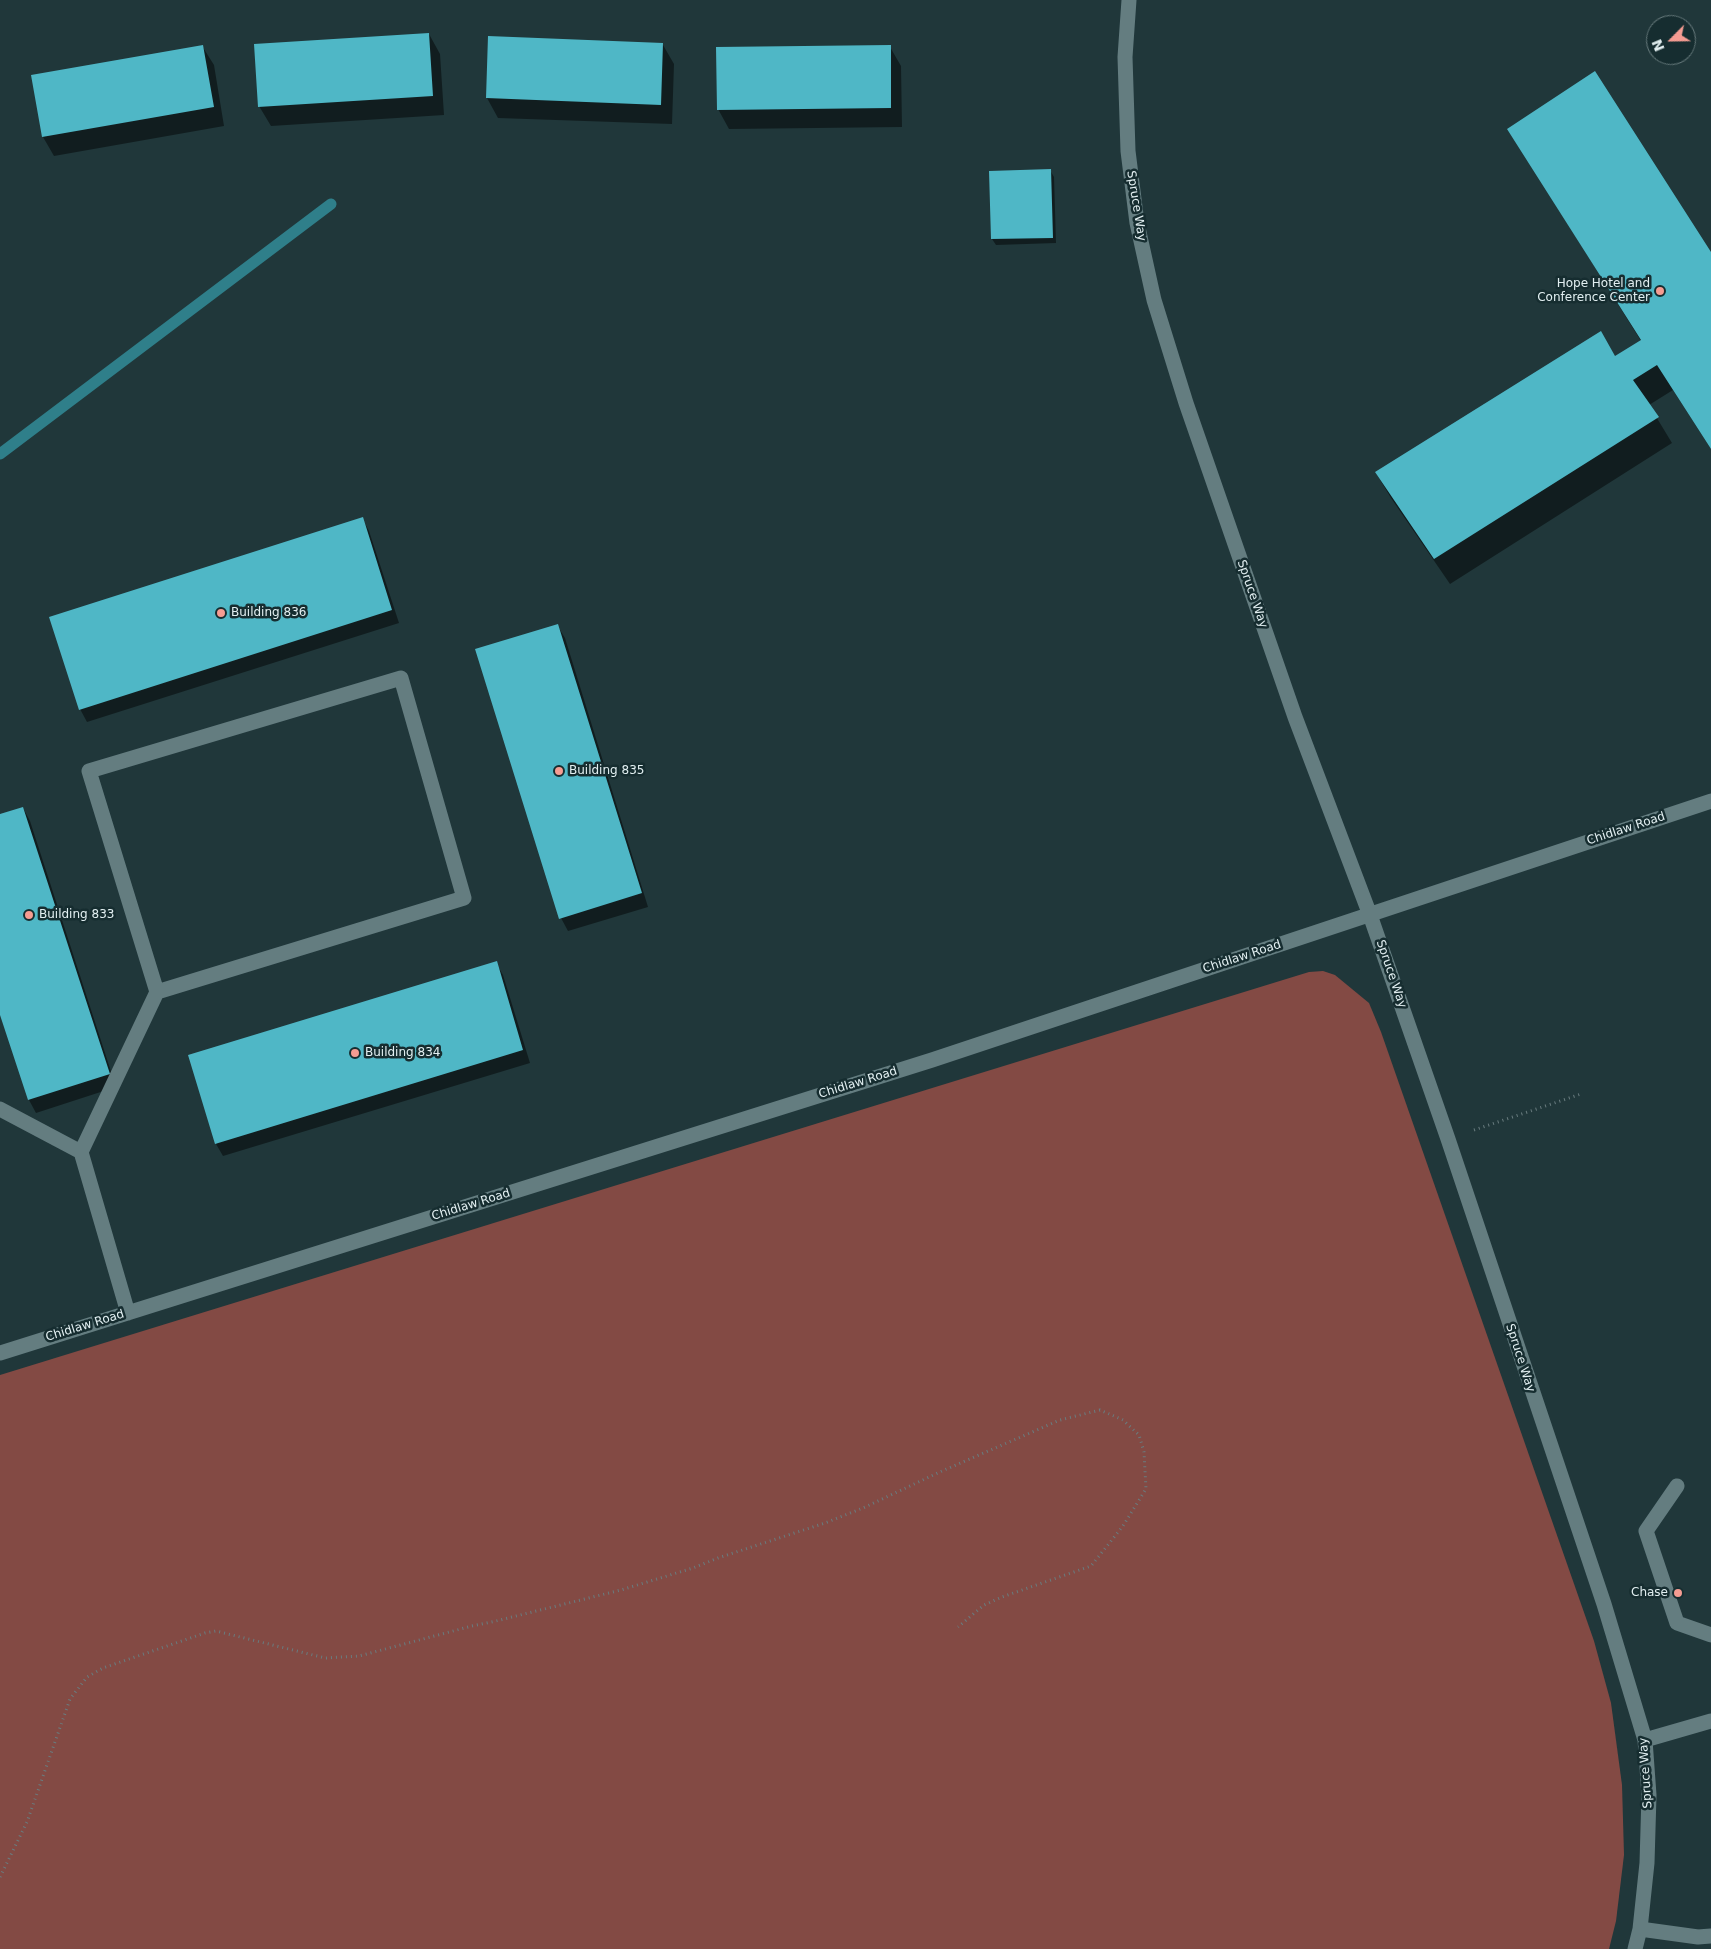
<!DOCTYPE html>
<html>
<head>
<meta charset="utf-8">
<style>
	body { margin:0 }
	#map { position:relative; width:1711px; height:1949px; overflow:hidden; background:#20373a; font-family:"DejaVu Sans",sans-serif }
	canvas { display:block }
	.north { position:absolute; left:1646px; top:15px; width:50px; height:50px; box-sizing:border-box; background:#162d30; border:1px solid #687b7d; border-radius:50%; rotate:247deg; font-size:14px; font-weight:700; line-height:20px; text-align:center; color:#e2eff1 }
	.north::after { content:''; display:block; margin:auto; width:18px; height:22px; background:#f59c92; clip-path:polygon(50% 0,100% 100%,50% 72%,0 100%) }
</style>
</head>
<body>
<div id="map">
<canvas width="1711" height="1949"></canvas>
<div class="north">N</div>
</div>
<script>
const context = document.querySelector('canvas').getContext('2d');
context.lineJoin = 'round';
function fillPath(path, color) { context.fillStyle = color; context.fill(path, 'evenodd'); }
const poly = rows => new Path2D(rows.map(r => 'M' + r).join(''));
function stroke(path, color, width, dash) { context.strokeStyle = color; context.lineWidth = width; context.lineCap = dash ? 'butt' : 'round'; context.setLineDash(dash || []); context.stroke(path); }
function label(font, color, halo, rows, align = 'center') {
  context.font = font + ' "DejaVu Sans",sans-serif'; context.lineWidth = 5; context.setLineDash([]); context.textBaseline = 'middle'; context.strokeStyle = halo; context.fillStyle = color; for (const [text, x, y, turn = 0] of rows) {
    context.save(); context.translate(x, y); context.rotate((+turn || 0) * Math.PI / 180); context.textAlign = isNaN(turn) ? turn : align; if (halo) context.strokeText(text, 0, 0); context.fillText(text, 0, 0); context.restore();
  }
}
fillPath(poly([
	[1323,971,1335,975,1369,1003,1381,1032,1594,1641,1611,1703,1622,1785,1624,1855,1616,1921,1609,1949,0,1949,0,1375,1309,972]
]), '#834a44');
fillPath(poly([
	[429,34,440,54,444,115,271,126,259,106],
	[489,37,663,45,674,64,672,124,498,118,487,98],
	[202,46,214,65,224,126,54,156,43,137],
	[890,47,901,66,902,127,729,129,718,109],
	[1509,130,1711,254,1711,449,1673,390,1649,405,1672,443,1450,584,1391,498,1376,473,1615,357,1641,341],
	[1050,170,1054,177,1056,243,996,245,992,239,990,172],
	[362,518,369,531,399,623,87,722,80,709],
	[557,625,565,638,648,907,568,931,561,918],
	[23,808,30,821,116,1087,36,1113,29,1100,0,1011,0,816],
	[496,963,503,975,530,1063,223,1156,216,1144]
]), '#0007');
stroke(poly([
	[0,454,331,204]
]), '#2f7f8a', 11);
fillPath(poly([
	[429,33,433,96,258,107,254,44],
	[488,36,663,43,661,105,486,98],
	[203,45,214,107,42,137,31,75],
	[891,45,891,108,717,110,716,47],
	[1595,71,1711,252,1711,449,1657,365,1633,380,1659,417,1434,559,1375,472,1601,331,1615,356,1641,340,1507,129],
	[1051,169,1053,238,991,239,989,171],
	[363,517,392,610,79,710,49,617],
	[558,624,642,893,559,919,475,649],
	[23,807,110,1074,28,1100,0,1015,0,814],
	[497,961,523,1050,215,1144,188,1055]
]), '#4fb7c6');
stroke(poly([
	[1474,1130,1581,1094],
	[0,1877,27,1822,70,1699,87,1677,103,1668,205,1633,216,1631,325,1658,359,1656,472,1626,496,1621,621,1590,693,1568,718,1558,825,1523,863,1508,942,1471,1060,1420,1100,1410,1123,1420,1139,1435,1144,1452,1146,1489,1123,1526,1091,1566,1002,1597,984,1605,958,1627]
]), '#697c7f', 3, [1, 4]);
stroke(poly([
	[1129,0,1125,57,1128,151,1137,223,1154,300,1186,403,1295,717,1370,915,1448,1139,1604,1604,1645,1740,1649,1795,1647,1863,1640,1929,1635,1949],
	[0,1109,81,1152],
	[128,1313,81,1152,157,992,89,771,401,678,464,898,157,992],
	[0,1353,932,1060,1711,801],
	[1677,1486,1646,1531,1677,1623,1711,1635],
	[1645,1740,1711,1721],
	[1640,1929,1698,1937,1711,1936]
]), '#647d80', 15);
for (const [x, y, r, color] of [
	[1660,291,5,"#f59c92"],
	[221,613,5,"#f59c92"],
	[559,771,5,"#f59c92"],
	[29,915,5,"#f59c92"],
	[355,1053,5,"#f59c92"],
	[1678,1593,5,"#f59c92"]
]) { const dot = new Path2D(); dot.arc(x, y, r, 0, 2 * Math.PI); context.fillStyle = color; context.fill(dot); stroke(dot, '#162d30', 2); }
label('12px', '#e2eff1', '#162d30', [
	["Spruce Way",1136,206,81],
	["Spruce Way",1252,594,71],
	["Chidlaw Road",1626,829,-18],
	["Chidlaw Road",1242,957,-18],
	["Spruce Way",1391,974,71],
	["Chidlaw Road",858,1083,-17],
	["Chidlaw Road",471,1205,-17],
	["Chidlaw Road",85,1326,-17],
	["Spruce Way",1520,1358,72],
	["Spruce Way",1646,1773,-94]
]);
label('12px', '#e2eff1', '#162d30', [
	["Hope Hotel and",1650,284,"right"],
	["Conference Center",1650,298,"right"],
	["Building 836",231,613],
	["Building 835",569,771],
	["Building 833",39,915],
	["Building 834",365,1053],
	["Chase",1668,1593,"right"]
], 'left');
</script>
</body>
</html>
